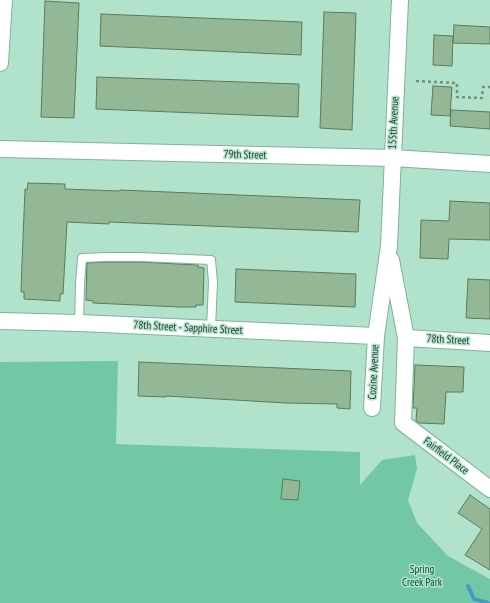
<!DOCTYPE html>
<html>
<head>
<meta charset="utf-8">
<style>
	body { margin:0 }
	canvas { display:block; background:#b1e3cc }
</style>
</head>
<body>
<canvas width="490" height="603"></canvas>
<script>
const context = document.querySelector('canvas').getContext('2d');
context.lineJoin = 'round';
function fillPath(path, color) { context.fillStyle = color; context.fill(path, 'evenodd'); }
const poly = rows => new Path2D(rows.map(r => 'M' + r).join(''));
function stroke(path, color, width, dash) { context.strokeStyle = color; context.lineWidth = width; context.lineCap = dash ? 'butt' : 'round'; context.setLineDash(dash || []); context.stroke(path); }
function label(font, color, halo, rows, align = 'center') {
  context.font = font + ' "PT Sans Narrow",sans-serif'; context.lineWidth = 3; context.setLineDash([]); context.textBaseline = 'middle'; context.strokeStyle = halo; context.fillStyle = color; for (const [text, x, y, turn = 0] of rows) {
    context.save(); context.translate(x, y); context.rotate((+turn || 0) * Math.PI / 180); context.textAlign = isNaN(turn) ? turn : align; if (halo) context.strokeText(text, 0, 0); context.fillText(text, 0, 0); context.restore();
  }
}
fillPath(poly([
	[118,361,116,444,360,452,360,485,382,460,415,455,417,469,408,500,417,523,448,556,490,579,490,603,0,603,0,362]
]), '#72c8a5');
stroke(poly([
	[468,586,474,599,488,603]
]), '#469cbb', 4);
const building = poly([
	[45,1,79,3,74,118,41,117,45,1],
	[324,12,356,13,352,130,320,128,324,12],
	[101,14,302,22,301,55,100,46,101,14],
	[454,25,490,27,490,44,453,43,454,25],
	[434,35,453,36,452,66,433,65,434,35],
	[97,77,299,84,298,117,96,109,97,77],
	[433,86,452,87,450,116,431,115,433,86],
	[451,110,490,112,490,129,450,126,451,110],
	[28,183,65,184,65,189,120,191,120,190,360,200,358,232,109,222,109,224,67,222,63,294,60,294,60,301,24,299,24,292,21,292,22,263,25,189,27,190,28,183],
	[450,201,490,203,490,240,449,239,448,259,420,258,421,220,449,221,450,201],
	[106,262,140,262,198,265,198,267,204,268,203,305,196,305,196,307,180,307,93,303,93,301,86,300,87,263,106,262],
	[236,269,356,274,355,307,235,302,236,269],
	[468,279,490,280,490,319,466,318,468,279],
	[139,362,351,371,350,409,337,408,337,404,286,403,166,396,166,397,138,396,139,362],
	[415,365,464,367,463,392,446,392,444,424,419,423,416,421,417,408,413,408,415,365],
	[283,479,300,481,298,500,281,499,283,479],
	[470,495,490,509,490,570,465,555,482,529,458,513,470,495]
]);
fillPath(building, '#94b795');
stroke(building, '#5a7b5b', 1);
const service = poly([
	[79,323,80,284,82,258,106,257,140,257,211,260,213,282,211,329]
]);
const minor = poly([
	[0,63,4,0],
	[0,149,393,158,490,164],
	[391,260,406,338,403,423,490,489],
	[0,321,79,323,376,336],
	[406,338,490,343],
	[372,408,376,336,389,246,400,0]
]);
stroke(service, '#80b19b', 10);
stroke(minor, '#80b19b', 18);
stroke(poly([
	[416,81,457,83,457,97,482,98,483,87,490,87]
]), '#6e9181', 2.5, [3, 3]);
stroke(service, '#fff', 8);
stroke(minor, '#fff', 16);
label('11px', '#2a3f36', '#b1e3cc', [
	["155th Avenue",394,123,-87],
	["79th Street",245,155,1],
	["78th Street - Sapphire Street",188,328,3],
	["78th Street",448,340,3],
	["Cozine Avenue",374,372,-87],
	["Fairfield Place",446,456,37]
]);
label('11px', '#044b35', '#b1e3cc', [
	["Spring",422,570],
	["Creek Park",422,583]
]);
</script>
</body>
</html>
